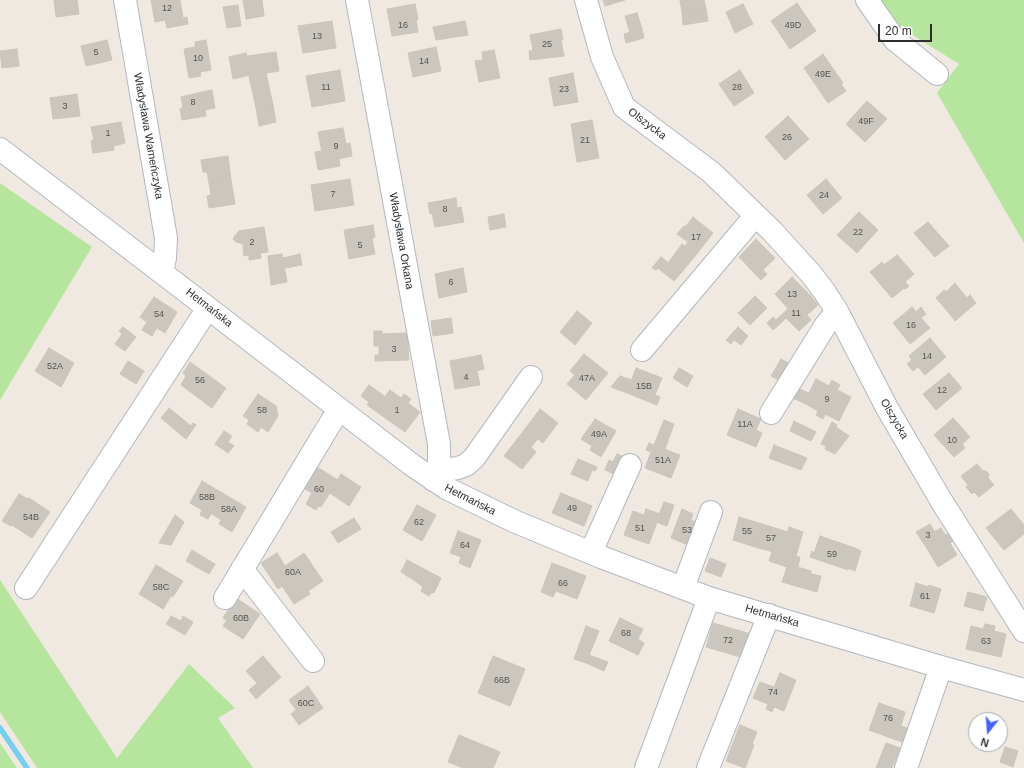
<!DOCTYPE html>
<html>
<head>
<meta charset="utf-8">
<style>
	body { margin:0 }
	#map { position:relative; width:1024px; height:768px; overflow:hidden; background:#efe9e1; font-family:Arial,sans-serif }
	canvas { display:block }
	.north { position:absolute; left:968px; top:712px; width:40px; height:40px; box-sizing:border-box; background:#fff; border:1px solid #ababab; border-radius:50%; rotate:197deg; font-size:11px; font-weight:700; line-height:16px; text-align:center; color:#2e2e2e }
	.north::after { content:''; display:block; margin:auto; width:14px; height:18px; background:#4264fb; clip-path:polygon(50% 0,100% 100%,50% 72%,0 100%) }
	.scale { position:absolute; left:878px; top:24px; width:54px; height:18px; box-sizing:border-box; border:2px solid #2e2e2e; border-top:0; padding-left:5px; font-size:12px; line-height:14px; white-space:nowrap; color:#2e2e2e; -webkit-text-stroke:3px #fff; paint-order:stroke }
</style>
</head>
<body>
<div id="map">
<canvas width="1024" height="768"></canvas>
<div class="north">N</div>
<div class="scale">20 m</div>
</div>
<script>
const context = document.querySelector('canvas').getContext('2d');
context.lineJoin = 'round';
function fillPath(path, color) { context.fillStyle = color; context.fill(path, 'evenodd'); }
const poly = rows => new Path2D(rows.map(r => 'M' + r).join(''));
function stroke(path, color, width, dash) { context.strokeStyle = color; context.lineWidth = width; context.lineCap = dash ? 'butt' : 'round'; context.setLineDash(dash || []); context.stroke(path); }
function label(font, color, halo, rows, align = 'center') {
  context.font = font + ' Arial,sans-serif'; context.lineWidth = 3; context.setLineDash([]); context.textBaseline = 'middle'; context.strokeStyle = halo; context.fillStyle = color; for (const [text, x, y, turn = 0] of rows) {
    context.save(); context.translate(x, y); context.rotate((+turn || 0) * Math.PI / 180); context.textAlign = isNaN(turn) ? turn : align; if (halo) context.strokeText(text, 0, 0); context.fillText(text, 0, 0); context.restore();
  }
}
fillPath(poly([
	[878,0,1024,0,1024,243,937,93,959,64,898,26],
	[0,183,92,247,0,400],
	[0,580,117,758,189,664,235,708,218,718,253,768,37,768,0,712],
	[0,743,17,768,0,768]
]), '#b6e59e');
stroke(poly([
	[0,728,27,768]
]), '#75cff0', 5.5);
const building = poly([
	[54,0,77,0,79,14,56,17,54,0],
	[151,0,180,0,183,18,187,17,188,24,167,28,165,20,155,22,151,0],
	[243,0,262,0,264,16,246,19,243,0],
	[603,0,625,0,605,6,603,0],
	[680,0,704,0,706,9,682,13,680,0],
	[797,3,816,31,790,49,771,21,797,3],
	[415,4,418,19,416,20,418,32,392,36,387,9,415,4],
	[743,4,753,24,735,33,726,12,743,4],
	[238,5,241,26,227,28,223,7,238,5],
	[706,9,708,21,683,25,682,13,706,9],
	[637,13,642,29,630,33,625,16,637,13],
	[332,21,336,48,303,53,298,26,332,21],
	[465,21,468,35,436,40,433,27,465,21],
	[561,29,563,40,561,40,564,56,530,60,529,51,533,50,530,35,561,29],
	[642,29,644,38,626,43,624,34,642,29],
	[107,40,112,60,86,66,81,46,107,40],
	[206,40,211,70,200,72,201,76,189,78,184,49,195,47,195,42,206,40],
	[436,47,441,71,413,77,408,53,436,47],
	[17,49,19,66,2,68,0,51,17,49],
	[494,50,500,78,479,82,475,61,483,60,482,52,494,50],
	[276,52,279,71,250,76,247,56,276,52],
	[246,53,250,75,233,79,229,57,246,53],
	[823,54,843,83,841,84,846,91,828,103,804,68,823,54],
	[340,70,345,101,312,107,306,76,340,70],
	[740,70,754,93,734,106,719,84,740,70],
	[266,73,273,105,256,108,249,76,266,73],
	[573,73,578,102,554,106,549,78,573,73],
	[212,90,215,108,205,110,202,92,212,90],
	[202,92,206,116,182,120,180,109,183,108,181,97,202,92],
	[77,94,80,116,53,119,50,98,77,94],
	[867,101,887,119,865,142,846,124,867,101],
	[273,105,276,122,259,126,256,108,273,105],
	[788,116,809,139,785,160,765,137,788,116],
	[592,120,599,158,577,162,571,124,592,120],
	[121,122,125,143,113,146,114,150,93,153,91,141,94,140,91,127,121,122],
	[343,128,346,144,350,143,352,156,324,162,318,132,343,128],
	[322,151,324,162,339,159,340,166,318,170,315,152,322,151],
	[228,156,231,180,209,183,207,172,203,172,201,160,228,156],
	[350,179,354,205,315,211,311,185,350,179],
	[826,179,842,198,823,214,807,195,826,179],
	[231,180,235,204,209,208,207,196,211,195,209,183,231,180],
	[456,198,457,208,461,207,464,222,435,227,432,213,430,214,428,203,456,198],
	[859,212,878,230,857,253,837,235,859,212],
	[504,214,506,227,490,230,488,217,504,214],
	[693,217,713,233,696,255,685,246,688,242,677,234,683,227,686,226,693,217],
	[928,222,949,246,935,257,914,233,928,222],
	[373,225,375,237,372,238,375,254,349,259,344,230,373,225],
	[264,227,268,252,260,253,261,258,249,260,249,255,244,256,243,244,236,242,233,239,234,237,239,231,264,227],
	[756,239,775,258,763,270,767,274,761,280,739,257,756,239],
	[682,244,696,255,681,273,668,263,682,244],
	[282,254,287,282,271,285,268,256,282,254],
	[300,254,302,265,285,268,283,258,300,254],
	[897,255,914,274,905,282,909,286,905,289,904,288,892,298,870,272,882,262,884,265,897,255],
	[661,257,681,273,674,281,658,268,656,270,652,268,661,257],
	[463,268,467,292,439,298,435,274,463,268],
	[792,277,810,295,792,313,775,294,792,277],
	[955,283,967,298,957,306,946,292,955,283],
	[944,290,957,306,949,313,936,298,944,290],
	[810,295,818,305,807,315,811,320,799,331,786,318,780,324,776,320,789,308,792,313,810,295],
	[970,295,976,303,955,321,949,313,970,295],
	[755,296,761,302,744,319,738,313,755,296],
	[154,297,177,312,165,333,157,328,152,336,142,330,147,322,140,317,154,297],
	[761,302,767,308,750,325,744,319,761,302],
	[912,307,916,312,921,307,926,314,921,318,930,328,910,344,893,323,912,307],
	[577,311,592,323,575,345,560,332,577,311],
	[773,317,780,324,773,330,767,323,773,317],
	[451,318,453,333,433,336,431,321,451,318],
	[123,327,136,337,125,351,115,344,122,334,119,331,123,327],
	[738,327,748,336,741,345,734,340,731,344,726,340,738,327],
	[374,331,382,331,382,334,407,333,409,360,375,361,375,355,379,355,379,346,374,346,374,331],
	[930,338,946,357,925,375,918,367,913,371,907,364,912,360,909,356,930,338],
	[49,348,74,363,61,387,35,371,49,348],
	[584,354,608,373,586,400,567,384,575,375,570,371,584,354],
	[481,355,484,369,477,371,480,385,455,389,450,361,481,355],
	[781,359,792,365,782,382,771,376,781,359],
	[128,361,144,371,136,384,120,374,128,361],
	[190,362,226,388,212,408,181,385,186,376,183,373,190,362],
	[636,368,662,378,655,395,660,397,657,405,627,393,636,368],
	[679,368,693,376,687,387,673,378,679,368],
	[949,373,962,388,936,410,923,394,949,373],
	[620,376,632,380,627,393,611,387,620,376],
	[816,379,829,386,832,380,840,385,837,390,851,397,839,421,825,414,823,419,816,415,818,411,804,403,816,379],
	[369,385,384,396,374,410,367,405,369,402,361,396,369,385],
	[795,387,809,393,804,403,790,397,795,387],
	[390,390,401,398,404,394,411,399,408,403,420,412,405,432,374,410,390,390],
	[258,394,276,406,278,416,268,432,261,427,258,432,247,424,249,420,243,416,258,394],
	[169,408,191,426,193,423,196,425,186,439,161,418,169,408],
	[540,409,558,423,543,443,525,429,540,409],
	[738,409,761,419,756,430,762,433,756,447,727,435,738,409],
	[953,418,970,437,962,444,965,448,954,457,934,435,953,418],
	[595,419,616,431,601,457,590,450,592,446,581,439,595,419],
	[664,420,674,424,665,449,654,445,664,420],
	[794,421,816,432,811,441,790,431,794,421],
	[832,422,837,425,826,446,821,444,832,422],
	[836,427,849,436,835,454,825,449,836,427],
	[525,429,538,439,531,447,536,452,522,469,504,456,525,429],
	[224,431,232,436,228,442,234,446,228,453,215,444,224,431],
	[649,443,680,455,671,478,645,468,651,452,646,450,649,443],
	[774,445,807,458,801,470,769,458,774,445],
	[617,454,630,459,622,478,605,470,609,460,613,462,617,454],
	[578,459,597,467,595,471,592,470,588,481,571,474,578,459],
	[977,464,983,471,986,471,989,474,988,478,994,485,979,497,974,492,972,494,966,487,968,485,961,476,977,464],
	[317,467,338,480,321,507,318,506,316,510,306,504,312,493,303,488,317,467],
	[341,474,361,487,349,506,330,493,341,474],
	[202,481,224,494,208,519,200,515,202,510,190,503,202,481],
	[561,493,592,506,584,526,552,513,561,493],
	[19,494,28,499,11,526,2,521,19,494],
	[224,494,246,507,232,532,219,524,221,520,212,514,224,494],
	[29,498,50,512,32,538,12,525,29,498],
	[664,502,674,505,667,526,656,522,664,502],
	[417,505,436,515,422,541,403,530,417,505],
	[646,509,660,514,649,544,624,535,633,511,644,515,646,509],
	[682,509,693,514,691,520,704,525,695,548,671,538,682,509],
	[1011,509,1024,525,1024,534,1004,550,986,528,1011,509],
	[175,515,184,522,171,545,159,543,175,515],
	[739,517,762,524,755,547,733,540,739,517],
	[354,518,361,529,338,543,331,532,354,518],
	[762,524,788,532,781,554,755,547,762,524],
	[930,524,939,539,926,547,916,532,930,524],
	[789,527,803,532,796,556,782,553,789,527],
	[941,528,945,535,951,533,955,540,950,543,957,555,938,567,926,547,939,539,934,532,941,528],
	[458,531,481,540,470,568,459,563,461,557,450,553,458,531],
	[820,536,855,548,848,570,810,557,812,551,814,553,820,536],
	[855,548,861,551,855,571,848,568,855,548],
	[192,550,215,564,209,574,186,561,192,550],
	[772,552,800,557,798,567,800,568,796,586,782,582,787,567,769,561,772,552],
	[277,553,285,566,304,553,323,581,308,591,310,594,294,604,282,586,278,589,261,563,277,553],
	[710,558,726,564,721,577,705,571,710,558],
	[407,560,424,569,418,583,401,572,407,560],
	[552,563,586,576,577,599,556,591,553,597,541,592,552,563],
	[156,565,183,581,173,597,171,596,163,609,139,594,156,565],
	[801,568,811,571,811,574,821,576,817,592,796,586,801,568],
	[424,569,441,578,434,593,432,592,429,596,421,591,423,587,418,583,424,569],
	[916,583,928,587,929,585,941,589,934,613,910,606,916,583],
	[968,592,987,597,983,611,964,606,968,592],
	[236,598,260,614,243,639,223,626,227,620,223,618,236,598],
	[171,616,181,621,183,616,193,622,185,635,166,624,171,616],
	[620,618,643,629,638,639,644,643,638,655,609,641,620,618],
	[713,623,751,634,744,658,706,647,713,623],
	[985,624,995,626,994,631,1006,634,1001,657,966,649,971,626,983,629,985,624],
	[586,626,599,631,586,663,574,659,586,626],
	[589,655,608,662,604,671,586,663,589,655],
	[263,656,274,669,257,683,246,671,263,656],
	[493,656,525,669,510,706,478,693,493,656],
	[274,669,281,677,256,699,249,690,274,669],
	[780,673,796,680,784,711,774,707,772,712,766,709,768,704,753,698,760,682,774,687,780,673],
	[308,686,323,708,299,725,291,714,296,710,289,700,308,686],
	[879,703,905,712,901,726,907,728,902,742,869,730,879,703],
	[740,725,757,732,752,744,754,745,745,768,726,761,740,725],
	[459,735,500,752,493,768,463,768,448,762,459,735],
	[886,743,900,748,892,768,876,768,886,743],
	[1005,747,1018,751,1013,767,1000,762,1005,747]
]);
fillPath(building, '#cbc7bf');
stroke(building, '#cbc5ba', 1);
const minor = poly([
	[125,0,166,238,165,258,162,272],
	[357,0,439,444,439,467,433,480],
	[586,0,602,57,624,107,711,172,772,231,811,274,824,291,837,311,887,408,942,502,1024,631],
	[867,0,895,40,937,74],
	[0,149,208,308,412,465,446,488,516,522,601,557,709,598,941,667,1024,690],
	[642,350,755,216],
	[771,413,825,326,837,311],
	[439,467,451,469,458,468,466,465,474,458,531,377],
	[591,552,630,465],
	[242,569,313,661],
	[26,588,208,308],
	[683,588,711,512],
	[225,598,339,409],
	[646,768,709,598],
	[708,768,769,615],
	[906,768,941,667]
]);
stroke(minor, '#b4b7c1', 24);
stroke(minor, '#fff', 22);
label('9px', '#555452', null, [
	["12",167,9],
	["16",403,26],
	["49D",793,26],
	["13",317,37],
	["25",547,45],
	["5",96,53],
	["10",198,59],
	["14",424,62],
	["49E",823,75],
	["11",326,88],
	["28",737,88],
	["23",564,90],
	["8",193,103],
	["3",65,107],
	["49F",866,122],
	["1",108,134],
	["26",787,138],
	["21",585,141],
	["9",336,147],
	["7",333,195],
	["24",824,196],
	["8",445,210],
	["22",858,233],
	["17",696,238],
	["2",252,243],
	["5",360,246],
	["6",451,283],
	["13",792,295],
	["11",796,314],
	["54",159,315],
	["16",911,326],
	["3",394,350],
	["14",927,357],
	["52A",55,367],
	["4",466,378],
	["47A",587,379],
	["56",200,381],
	["15B",644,387],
	["12",942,391],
	["9",827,400],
	["58",262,411],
	["1",397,411],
	["11A",745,425],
	["49A",599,435],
	["10",952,441],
	["51A",663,461],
	["60",319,490],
	["58B",207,498],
	["49",572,509],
	["58A",229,510],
	["54B",31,518],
	["62",419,523],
	["51",640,529],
	["53",687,531],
	["55",747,532],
	["3",928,536],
	["57",771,539],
	["64",465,546],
	["59",832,555],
	["60A",293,573],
	["66",563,584],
	["58C",161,588],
	["61",925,597],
	["60B",241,619],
	["68",626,634],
	["72",728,641],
	["63",986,642],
	["66B",502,681],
	["74",773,693],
	["60C",306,704],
	["76",888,719]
]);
label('11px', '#2e2e2e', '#fff', [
	["Olszycka",647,124,37],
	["Władysława Warneńczyka",148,136,80],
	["Władysława Orkana",401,241,80],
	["Hetmańska",209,308,38],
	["Olszycka",894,419,60],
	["Hetmańska",470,500,27],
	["Hetmańska",772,616,16]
]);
</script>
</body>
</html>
